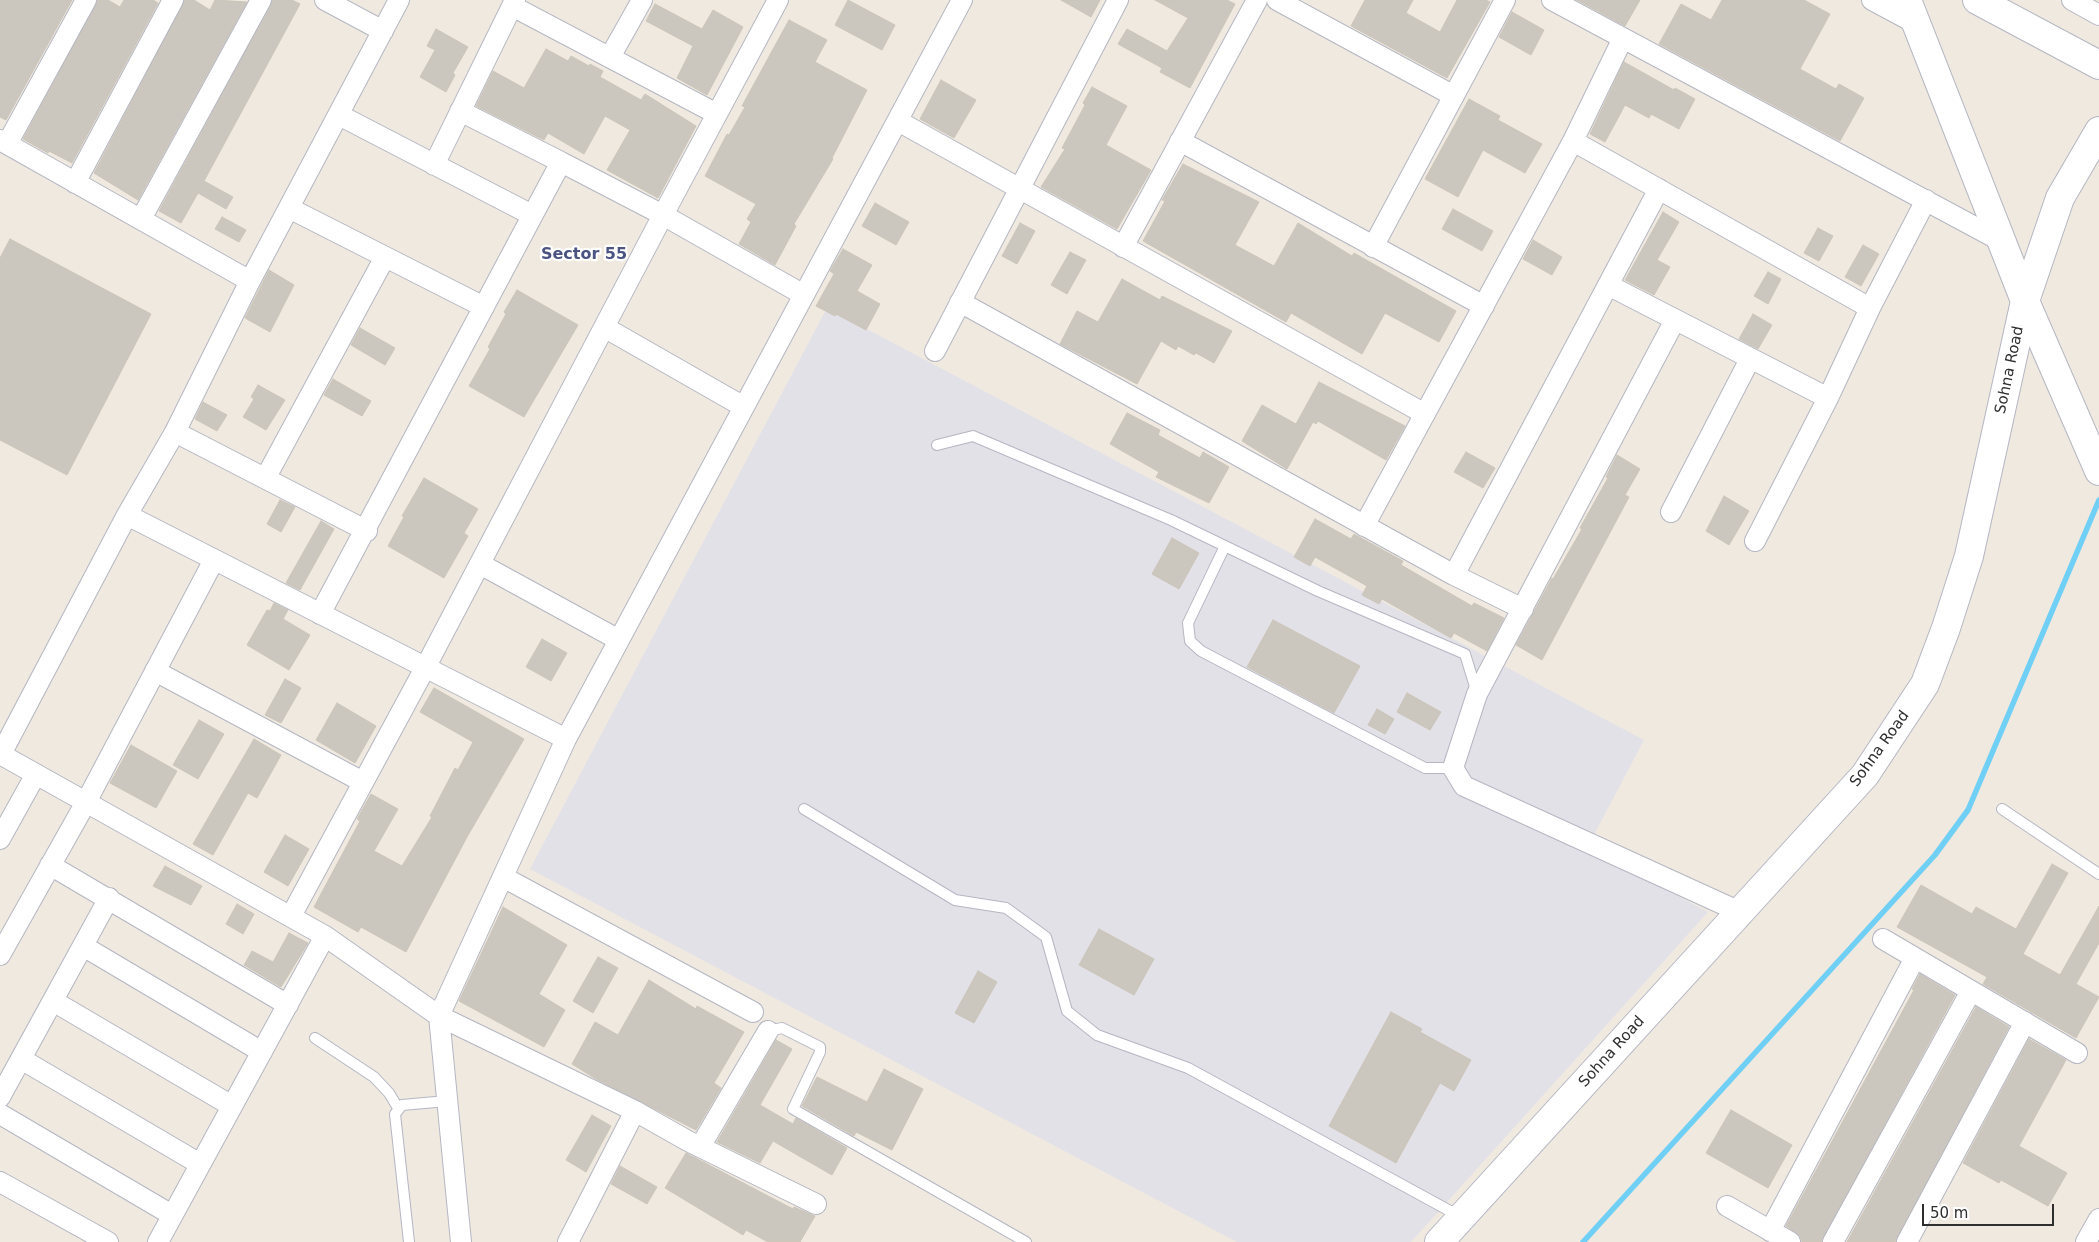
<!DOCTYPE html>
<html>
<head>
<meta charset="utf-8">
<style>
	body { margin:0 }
	#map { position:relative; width:2099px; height:1242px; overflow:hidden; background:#efe9e0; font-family:"DejaVu Sans",sans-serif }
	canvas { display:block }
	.scale { position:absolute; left:1922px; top:1204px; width:132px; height:22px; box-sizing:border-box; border:2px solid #2e2e2e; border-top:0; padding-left:6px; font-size:15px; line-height:18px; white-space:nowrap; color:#2e2e2e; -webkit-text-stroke:4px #fff; paint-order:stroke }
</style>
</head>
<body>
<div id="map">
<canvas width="2099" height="1242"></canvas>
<div class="scale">50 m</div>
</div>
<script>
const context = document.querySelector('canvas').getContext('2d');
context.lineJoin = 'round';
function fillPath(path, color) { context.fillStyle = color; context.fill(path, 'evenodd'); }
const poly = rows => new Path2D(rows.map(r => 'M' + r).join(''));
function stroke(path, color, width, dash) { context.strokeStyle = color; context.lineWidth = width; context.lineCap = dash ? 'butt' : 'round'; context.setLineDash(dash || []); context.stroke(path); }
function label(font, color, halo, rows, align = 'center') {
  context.font = font + ' "DejaVu Sans",sans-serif'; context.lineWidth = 4.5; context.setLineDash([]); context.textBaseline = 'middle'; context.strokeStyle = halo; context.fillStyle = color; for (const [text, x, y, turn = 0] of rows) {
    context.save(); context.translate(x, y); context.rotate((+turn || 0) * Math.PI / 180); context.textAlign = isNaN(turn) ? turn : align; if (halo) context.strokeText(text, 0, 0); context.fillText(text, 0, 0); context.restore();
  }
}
fillPath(poly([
	[827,308,1644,740,1587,848,1708,912,1411,1242,1237,1242,530,869]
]), '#e3e1e8');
stroke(poly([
	[1583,1242,1935,855,1968,810,2099,500]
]), '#6fcff5', 5.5);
const building = poly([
	[0,0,72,0,6,120,0,117,0,0],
	[98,0,108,0,120,7,124,0,153,0,158,3,72,163,49,151,48,153,23,139,98,0],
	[185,0,194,0,210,10,215,0,247,2,138,200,94,173,185,0],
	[273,0,292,0,300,4,204,181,233,197,226,209,198,193,181,223,159,211,273,0],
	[848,0,895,25,882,50,835,25,848,0],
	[1061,0,1100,0,1091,17,1061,0],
	[1155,0,1227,0,1235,4,1190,88,1160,72,1162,68,1118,44,1127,29,1167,51,1188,18,1155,0],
	[1365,0,1413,0,1406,13,1440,32,1457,0,1486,0,1490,2,1447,78,1351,26,1365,0],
	[1577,0,1640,0,1625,26,1577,0],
	[1722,0,1804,0,1830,14,1800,69,1836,89,1839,84,1864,98,1840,141,1659,44,1681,4,1711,20,1722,0],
	[655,4,702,29,713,10,743,27,707,95,677,78,693,46,646,21,655,4],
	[1512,12,1544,30,1531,55,1499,37,1512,12],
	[789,20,827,40,815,62,867,90,832,158,833,159,794,224,796,226,775,265,739,244,751,222,747,219,756,204,705,176,727,134,729,135,745,107,742,106,789,20],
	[436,29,468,47,453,73,455,75,446,92,420,77,435,50,427,46,436,29],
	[546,49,568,61,571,56,589,66,590,64,603,71,600,77,641,100,645,94,696,126,658,198,607,170,630,130,605,116,584,154,548,133,544,140,476,106,493,71,524,88,546,49],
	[1624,62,1674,90,1675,88,1695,99,1679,129,1651,114,1649,118,1625,105,1605,142,1590,134,1624,62],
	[941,80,976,100,954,138,920,119,941,80],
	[1092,87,1127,106,1106,145,1151,170,1117,229,1041,187,1065,149,1062,148,1085,105,1083,103,1092,87],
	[1469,99,1500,116,1498,120,1542,144,1525,173,1483,150,1458,197,1425,179,1469,99],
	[1183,164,1259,202,1235,245,1274,266,1298,223,1352,256,1354,253,1456,311,1439,342,1385,313,1362,354,1291,313,1286,322,1143,241,1165,201,1162,200,1183,164],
	[875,203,909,222,896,245,862,226,875,203],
	[1453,209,1493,231,1482,251,1442,229,1453,209],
	[1663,212,1679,222,1657,260,1670,267,1654,295,1625,280,1663,212],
	[222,217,246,230,239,242,215,229,222,217],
	[1020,223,1035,231,1017,264,1002,256,1020,223],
	[1818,228,1833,236,1819,261,1804,253,1818,228],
	[10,239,151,314,67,475,0,440,0,258,10,239],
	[1533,240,1562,257,1552,275,1523,259,1533,240],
	[1863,245,1879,254,1861,286,1845,277,1863,245],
	[843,249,872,265,857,291,880,304,866,330,836,314,835,316,816,306,834,274,830,271,843,249],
	[1070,252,1086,260,1067,294,1051,285,1070,252],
	[269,270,294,285,270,332,245,318,269,270],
	[1768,272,1781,279,1768,304,1754,296,1768,272],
	[1122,279,1160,300,1162,296,1232,331,1214,363,1196,353,1194,355,1178,346,1176,350,1161,341,1137,384,1060,344,1077,311,1098,322,1122,279],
	[517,290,578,325,524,417,469,386,490,349,488,347,506,314,504,312,517,290],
	[1753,314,1772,325,1758,349,1739,339,1753,314],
	[360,328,395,348,385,365,351,345,360,328],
	[333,379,371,401,362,416,324,395,333,379],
	[1319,382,1405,426,1386,460,1318,421,1316,424,1313,422,1287,469,1242,441,1262,405,1296,424,1319,382],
	[258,385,285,400,266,430,243,417,254,399,251,397,258,385],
	[203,402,227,415,217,431,195,419,203,402],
	[1127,413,1160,430,1158,435,1200,458,1203,452,1229,467,1209,503,1156,477,1159,472,1110,444,1127,413],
	[1466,452,1495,468,1483,488,1454,472,1466,452],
	[1617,455,1640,469,1625,495,1629,497,1542,660,1516,645,1552,578,1553,579,1582,529,1580,528,1608,478,1606,477,1617,455],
	[424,478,478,509,464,533,468,536,444,578,388,546,404,517,402,516,424,478],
	[1724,496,1749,511,1729,545,1706,531,1724,496],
	[280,500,295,507,281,532,267,524,280,500],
	[1315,519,1351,539,1354,534,1403,561,1401,565,1434,584,1472,606,1474,603,1504,618,1487,651,1454,633,1451,638,1382,599,1379,604,1362,595,1367,586,1315,557,1310,566,1294,557,1315,519],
	[321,521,334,529,300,590,286,583,321,521],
	[1172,538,1199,553,1179,589,1152,574,1172,538],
	[274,603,288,610,283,619,310,635,289,670,247,645,267,610,270,611,274,603],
	[1273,620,1360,666,1334,713,1247,667,1273,620],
	[542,639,567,653,551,681,526,667,542,639],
	[285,679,301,688,281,723,265,715,285,679],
	[434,688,524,739,467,837,406,952,361,927,358,932,314,907,360,821,357,819,371,794,398,809,374,851,402,866,432,817,430,816,455,768,458,770,473,742,420,712,434,688],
	[1407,693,1441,712,1430,730,1397,712,1407,693],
	[337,703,376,726,355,763,316,740,337,703],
	[1377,709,1394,719,1385,734,1368,725,1377,709],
	[199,720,224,734,198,779,173,765,199,720],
	[254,739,281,755,257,798,248,793,213,855,193,844,254,739],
	[131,745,177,771,156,808,110,783,131,745],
	[285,835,309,849,288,886,264,872,285,835],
	[2052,864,2068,873,2023,954,2060,975,2099,906,2099,943,2076,984,2099,997,2076,1038,1983,984,1987,977,1897,927,1921,885,1972,914,1976,907,2016,929,2052,864],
	[165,866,202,886,191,905,153,886,165,866],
	[237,904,254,914,243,934,226,924,237,904],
	[503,907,567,945,539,994,565,1010,544,1047,459,1001,503,907],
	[1099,929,1154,959,1134,995,1079,965,1099,929],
	[289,933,308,943,281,987,244,965,252,951,273,962,289,933],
	[598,957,618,968,593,1013,573,1001,598,957],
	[978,971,997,982,974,1023,955,1013,978,971],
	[1920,974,1955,995,1821,1242,1802,1242,1800,1236,1786,1226,1914,990,1912,989,1920,974],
	[649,980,696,1009,697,1006,744,1032,714,1083,721,1088,696,1130,596,1079,572,1064,595,1022,618,1035,649,980],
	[1976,1007,2009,1027,1895,1242,1847,1242,1976,1007],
	[1391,1012,1422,1029,1420,1032,1471,1060,1454,1091,1440,1083,1396,1163,1329,1126,1391,1012],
	[2029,1039,2066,1060,2019,1146,2067,1173,2048,1206,2001,1180,1999,1183,1963,1163,2029,1039],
	[776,1040,792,1049,760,1105,793,1124,796,1118,847,1148,832,1175,773,1141,760,1163,717,1142,776,1040],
	[884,1069,923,1089,892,1150,856,1132,854,1136,802,1106,817,1077,867,1102,884,1069],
	[1731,1110,1792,1145,1768,1188,1706,1153,1731,1110],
	[592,1115,611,1126,586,1172,566,1160,592,1115],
	[686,1153,793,1209,794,1207,815,1216,800,1242,768,1242,746,1230,743,1235,665,1188,686,1153],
	[620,1166,657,1187,647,1204,611,1184,620,1166]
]);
fillPath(building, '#cbc7be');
stroke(building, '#ccc5b9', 1);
const lane = poly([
	[937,445,973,436,1171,520,1318,591,1465,654,1477,693],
	[1225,546,1188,623,1190,641,1201,651,1425,768,1453,768],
	[804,809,955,900,1006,908,1046,937,1067,1011,1097,1035,1188,1068,1461,1217],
	[2002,809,2099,874],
	[768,1031,782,1028,820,1047,820,1052,793,1109,1026,1242],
	[315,1038,374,1077,389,1093,398,1108],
	[409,1242,395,1114,402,1105,447,1101]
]);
const street = poly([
	[325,0,383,31],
	[1277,0,1454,96],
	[1552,0,2001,241],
	[1872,0,1915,23],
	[2072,0,2099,15],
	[512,6,717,114],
	[610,57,642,0],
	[460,111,561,162],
	[339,115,532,215],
	[898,121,1425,414],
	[0,140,250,281],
	[1180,141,1484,306],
	[1573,141,1870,308],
	[7,144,86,0],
	[434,165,515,0],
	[75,183,173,0],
	[289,208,484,307],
	[141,219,261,0],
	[1123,247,1257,0],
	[1373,247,1505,0],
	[1608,285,1828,398,1870,308,1926,200],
	[960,302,1454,575,1523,609],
	[1675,320,1477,694,1453,768,1464,786,1740,912],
	[604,327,744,407],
	[935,351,1118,0],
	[175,432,367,531],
	[266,477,385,257],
	[1671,512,1750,359],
	[127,515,566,739],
	[1364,526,1573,141,1623,38],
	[1755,541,1828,398],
	[480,564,619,640],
	[1454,575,1659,189],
	[320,614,561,162,663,215,804,295],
	[155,671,363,782],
	[0,754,325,936,439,1016,635,1111,688,1141,816,1204],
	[1,754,127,515,175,432,250,281,399,0],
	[0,839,36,774],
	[50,865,288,1005],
	[503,877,753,1012],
	[291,916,425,668,663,215,778,0],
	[1883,939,2077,1053],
	[83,946,262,1052],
	[0,955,85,804,214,560],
	[53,1001,232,1106],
	[21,1059,200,1164],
	[0,1097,109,898],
	[0,1114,172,1215],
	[700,1147,768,1031],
	[0,1182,108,1242],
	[1727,1206,1790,1242],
	[1770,1231,1915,958],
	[158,1242,325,936],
	[461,1242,439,1016,566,739,962,0],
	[568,1242,635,1111],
	[1833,1242,1971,991],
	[1907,1242,2025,1022],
	[2086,1242,2099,1219]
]);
const secondary = poly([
	[1907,0,2025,301,2099,471],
	[1977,0,2099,65],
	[1439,1242,1865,775,1925,684,1946,628,1969,556,2025,301,2060,198,2099,131]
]);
stroke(lane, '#b4b6c2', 12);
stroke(street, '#b4b6c2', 22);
stroke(secondary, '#b4b6c2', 30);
stroke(lane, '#fff', 10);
stroke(street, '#fff', 20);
stroke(secondary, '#fff', 28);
label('15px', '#2e2e2e', '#fff', [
	["Sohna Road",2010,370,-78],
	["Sohna Road",1880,749,-54],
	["Sohna Road",1612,1052,-48]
]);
label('bold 16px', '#4b5382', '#fff', [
	["Sector 55",584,255]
]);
</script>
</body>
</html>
